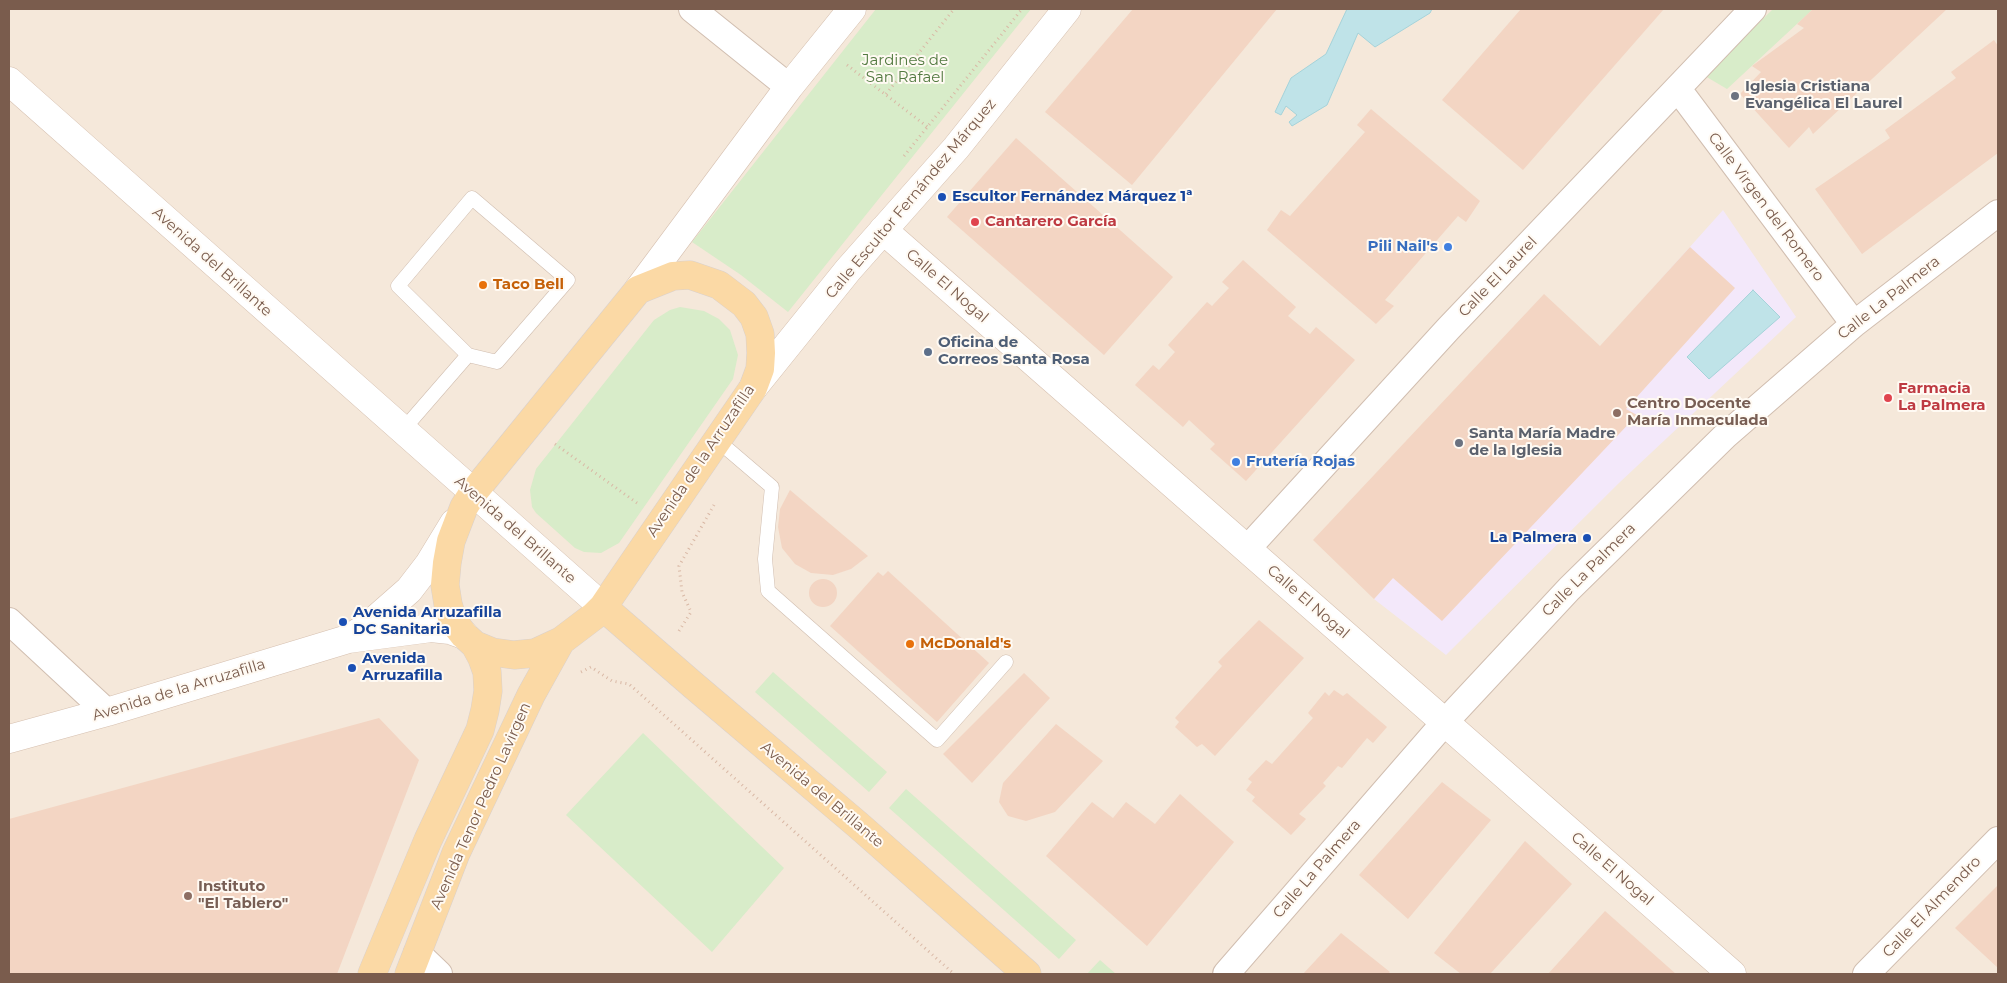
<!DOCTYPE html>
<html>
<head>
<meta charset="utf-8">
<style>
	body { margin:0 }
	#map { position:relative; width:2007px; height:983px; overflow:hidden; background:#fdf6ec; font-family:Montserrat,sans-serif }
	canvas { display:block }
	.frame { position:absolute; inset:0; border:10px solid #7a5c4d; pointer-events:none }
</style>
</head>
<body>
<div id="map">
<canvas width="2007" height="983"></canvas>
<div class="frame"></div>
</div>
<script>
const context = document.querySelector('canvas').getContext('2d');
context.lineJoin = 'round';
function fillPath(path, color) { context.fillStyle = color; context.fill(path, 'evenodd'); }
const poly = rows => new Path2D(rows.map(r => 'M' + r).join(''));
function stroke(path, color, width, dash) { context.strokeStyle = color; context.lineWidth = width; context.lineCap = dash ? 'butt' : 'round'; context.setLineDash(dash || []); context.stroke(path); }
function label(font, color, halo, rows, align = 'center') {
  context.font = font + ' Montserrat,sans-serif'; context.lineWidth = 4; context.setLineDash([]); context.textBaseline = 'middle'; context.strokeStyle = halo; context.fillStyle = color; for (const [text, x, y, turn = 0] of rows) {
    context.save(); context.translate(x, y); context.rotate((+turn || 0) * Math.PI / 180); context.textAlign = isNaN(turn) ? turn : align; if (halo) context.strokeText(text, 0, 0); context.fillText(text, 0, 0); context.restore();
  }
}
fillPath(poly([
	[9,9,1998,9,1998,974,9,974]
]), '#f5e8da');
fillPath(poly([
	[1723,210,1796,317,1619,483,1446,655,1374,599]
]), '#f3e8fa');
fillPath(poly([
	[876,9,1031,9,788,312,741,275,692,242],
	[1773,9,1813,9,1727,89,1705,76],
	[680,307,704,311,719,319,730,330,738,355,733,379,619,543,601,553,584,552,575,548,536,513,532,507,530,490,536,469,654,320,670,310],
	[773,672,887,772,869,792,755,692],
	[643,733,784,868,712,952,566,815],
	[906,789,1076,940,1059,959,889,808],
	[1100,960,1116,974,1087,974]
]), '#d8ecc9');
const water = poly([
	[1347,9,1432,9,1430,13,1375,47,1358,33,1327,105,1292,126,1289,122,1297,115,1286,106,1281,115,1275,112,1291,78,1326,54,1347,9],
	[1753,290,1780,317,1709,379,1687,357,1753,290]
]);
fillPath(water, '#bfe3e8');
stroke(water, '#a5d3da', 1);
fillPath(poly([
	[1133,9,1277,9,1132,185,1045,112],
	[1521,9,1664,9,1523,170,1442,100],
	[1813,9,1947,9,1813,134,1809,127,1789,148,1740,94,1761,72,1752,66,1804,28,1797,24],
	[1994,40,1998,46,1998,153,1862,254,1815,189,1890,138,1885,130,1956,78,1951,72],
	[1371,109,1480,201,1466,222,1458,216,1385,300,1394,306,1376,324,1267,230,1281,210,1290,216,1365,132,1357,125],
	[1016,138,1173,277,1104,355,947,217],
	[1690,247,1735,288,1626,409,1637,415,1442,621,1393,578,1374,599,1313,540,1544,294,1600,346],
	[1243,260,1296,307,1288,316,1310,334,1316,327,1355,360,1246,481,1210,449,1215,444,1189,420,1183,427,1135,385,1153,365,1159,370,1175,352,1168,345,1207,302,1212,306,1229,288,1222,282],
	[790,490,868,556,851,569,833,575,811,573,795,564,782,548,778,527,780,509],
	[888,571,989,663,937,722,830,626,878,572,883,576],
	'809 593a14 14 0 1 1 28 0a14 14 0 1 1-28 0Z',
	[1259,620,1304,658,1215,756,1202,744,1197,747,1175,727,1179,722,1175,718,1222,666,1218,662],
	[1024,673,1050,698,972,783,943,754],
	[1334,690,1343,696,1347,693,1387,727,1373,743,1367,738,1342,768,1338,766,1323,783,1326,786,1299,814,1306,819,1291,835,1252,801,1255,797,1246,790,1252,782,1248,779,1266,760,1272,764,1313,718,1308,713,1325,692,1329,696],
	[379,718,419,760,337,974,9,974,9,819],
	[1056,724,1103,761,1055,812,1026,821,1008,816,999,802,1003,783],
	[1442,782,1491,820,1408,919,1359,875],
	[1180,794,1234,842,1147,946,1046,856,1092,802,1113,818,1126,802,1155,824],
	[1525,841,1572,884,1490,974,1461,974,1434,953],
	[1998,885,1998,968,1955,928],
	[1605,911,1676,974,1548,974],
	[1341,933,1390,972,1388,974,1303,974]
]), '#f3d5c3');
const lane = poly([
	[472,198,568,280,497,362,468,355,398,286,472,198],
	[402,431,468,355],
	[717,440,772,487,765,559,768,591,937,740,1006,662]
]);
const street = poly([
	[692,9,789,87],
	[1678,89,1854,324],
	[1247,549,1448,329,1753,9],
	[9,621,107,712],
	[417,953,439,974],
	[1226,974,1445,722,1569,589,1725,436,1854,324,1998,213],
	[1866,974,1998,840]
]);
const secondary = poly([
	[9,81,603,607],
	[883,230,1732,974],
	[638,290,789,87,852,9],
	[753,388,848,270,956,148,1067,9],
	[351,637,368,626,409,590,429,564,454,523],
	[9,739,107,712,348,639,431,628,450,630,464,635]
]);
const primary = poly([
	[690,275,719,285,744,304,754,317,760,334,761,353,760,369,753,388,603,607,594,616,561,641,535,653,514,655,492,652,475,645,464,635,453,621,448,604,445,585,447,563,451,541,464,507,473,493,638,290,673,276,690,275],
	[603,607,693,685,858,825,1027,974],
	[372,974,428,840,480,730,485,710,488,691,487,672,482,658,475,645],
	[409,974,456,853,531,695,561,641]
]);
stroke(lane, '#d1beb0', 15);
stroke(street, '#d1beb0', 28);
stroke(secondary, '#d6c0b0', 29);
stroke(primary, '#dad1cd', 29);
stroke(poly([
	[847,65,929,128],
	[886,94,954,9],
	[904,156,1022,9],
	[555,444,637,503],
	[679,631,691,612,682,592,679,566,714,505],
	[581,672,591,667,612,681,629,684,954,974]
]), '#d9b8a5', 3, [1, 4]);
stroke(lane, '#fff', 14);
stroke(street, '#fff', 26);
stroke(secondary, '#fff', 28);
stroke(primary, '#fbd9a5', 28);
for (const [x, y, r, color] of [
	[1735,96,5,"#6b7280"],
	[942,197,5,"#1a4fb4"],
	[975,222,5,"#e0444e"],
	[1448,247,5,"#3f7fe0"],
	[483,285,5,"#e8710a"],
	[928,352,5,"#5c6f8a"],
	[1888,398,5,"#e0444e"],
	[1617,413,5,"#8d6e63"],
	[1459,443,5,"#6b7280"],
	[1236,462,5,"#3f7fe0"],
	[1587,538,5,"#1a4fb4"],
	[343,622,5,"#1a4fb4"],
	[910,644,5,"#e8710a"],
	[352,668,5,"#1a4fb4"],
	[188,896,5,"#8d6e63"]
]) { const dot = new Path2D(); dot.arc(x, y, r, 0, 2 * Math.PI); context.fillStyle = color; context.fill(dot); stroke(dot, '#fffaf3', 2); }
label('15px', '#537a41', '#fffaf3', [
	["Jardines de",905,61],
	["San Rafael",905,78]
]);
label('bold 15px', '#5b616d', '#fffaf3', [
	["Iglesia Cristiana",1745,87],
	["Evangélica El Laurel",1745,104],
	["Santa María Madre",1469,434],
	["de la Iglesia",1469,451]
], 'left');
label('bold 15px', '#164399', '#fffaf3', [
	["Escultor Fernández Márquez 1ª",952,197],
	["La Palmera",1577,538,"right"],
	["Avenida Arruzafilla",353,613],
	["DC Sanitaria",353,630],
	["Avenida",362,659],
	["Arruzafilla",362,676]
], 'left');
label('15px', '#7a5c4d', '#fffaf3', [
	["Calle Escultor Fernández Márquez",911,199,-50],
	["Calle Virgen del Romero",1766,207,53],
	["Avenida del Brillante",212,262,42],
	["Calle El Laurel",1498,277,-46],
	["Calle El Nogal",947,286,41],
	["Calle La Palmera",1889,298,-38],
	["Avenida de la Arruzafilla",701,461,-56],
	["Avenida del Brillante",515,530,41],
	["Calle La Palmera",1589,570,-45],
	["Calle El Nogal",1308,602,41],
	["Avenida de la Arruzafilla",179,690,-17],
	["Avenida del Brillante",822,795,40],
	["Avenida Tenor Pedro Lavirgen",481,806,-66],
	["Calle La Palmera",1317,869,-49],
	["Calle El Nogal",1612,869,41],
	["Calle El Almendro",1932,907,-46]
]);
label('bold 15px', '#be3a42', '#fffaf3', [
	["Cantarero García",985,222],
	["Farmacia",1898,389],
	["La Palmera",1898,406]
], 'left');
label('bold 15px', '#366cbe', '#fffaf3', [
	["Pili Nail's",1438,247],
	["Frutería Rojas",1246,462,"left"]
], 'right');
label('bold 15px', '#c56008', '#fffaf3', [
	["Taco Bell",493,285],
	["McDonald's",920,644]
], 'left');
label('bold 15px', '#4e5e75', '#fffaf3', [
	["Oficina de",938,343],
	["Correos Santa Rosa",938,360]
], 'left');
label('bold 15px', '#785e54', '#fffaf3', [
	["Centro Docente",1627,404],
	["María Inmaculada",1627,421],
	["Instituto",198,887],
	["\"El Tablero\"",198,904]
], 'left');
</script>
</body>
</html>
